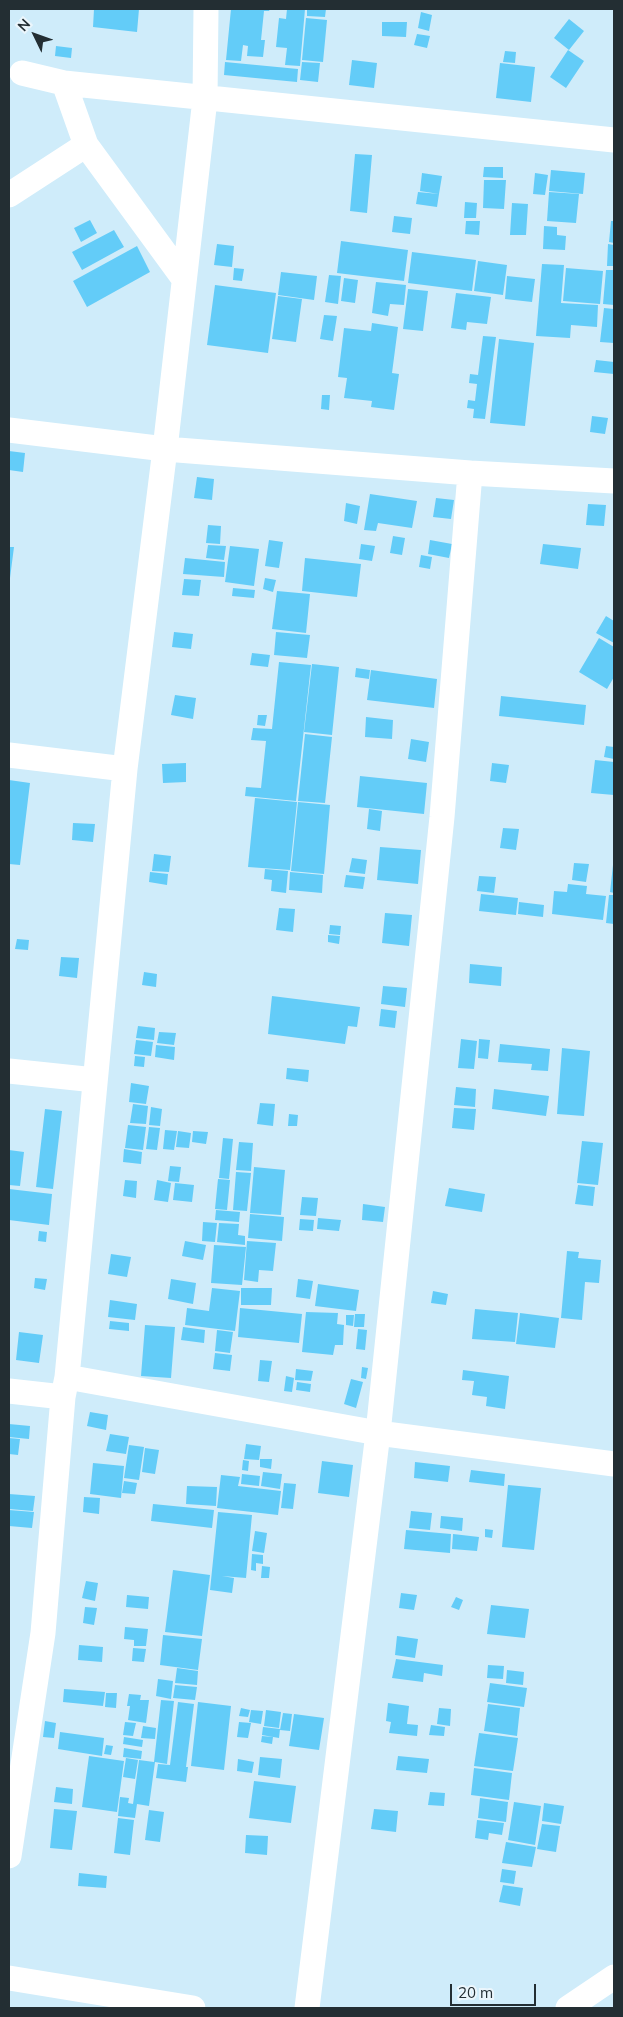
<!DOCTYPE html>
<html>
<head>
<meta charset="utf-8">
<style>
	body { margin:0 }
	#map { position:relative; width:623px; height:2017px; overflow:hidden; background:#cfecfa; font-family:Mulish,sans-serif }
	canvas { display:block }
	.frame { position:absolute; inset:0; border:10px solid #232e33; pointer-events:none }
	.north { position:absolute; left:10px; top:10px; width:50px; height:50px; -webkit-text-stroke:4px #ebf6fc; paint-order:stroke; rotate:312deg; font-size:14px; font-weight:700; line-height:20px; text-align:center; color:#232e33 }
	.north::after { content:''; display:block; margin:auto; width:18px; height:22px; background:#232e33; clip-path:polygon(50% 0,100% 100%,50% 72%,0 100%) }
	.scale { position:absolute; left:450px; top:1984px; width:86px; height:22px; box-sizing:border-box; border:2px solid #232e33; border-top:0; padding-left:6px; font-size:15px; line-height:18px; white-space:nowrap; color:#232e33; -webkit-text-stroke:4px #ebf6fc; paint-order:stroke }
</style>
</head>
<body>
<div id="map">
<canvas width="623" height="2017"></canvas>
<div class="frame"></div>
<div class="north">N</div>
<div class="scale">20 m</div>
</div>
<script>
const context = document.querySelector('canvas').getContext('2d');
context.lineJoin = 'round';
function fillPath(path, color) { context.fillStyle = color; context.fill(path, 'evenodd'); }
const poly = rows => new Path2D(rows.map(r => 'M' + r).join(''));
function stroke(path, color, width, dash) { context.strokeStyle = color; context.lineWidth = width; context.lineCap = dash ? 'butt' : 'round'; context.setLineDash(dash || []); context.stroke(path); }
fillPath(poly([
	[94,9,139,9,137,32,93,27],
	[231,9,270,9,269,11,264,11,261,40,265,40,263,57,247,56,248,46,243,45,241,61,226,60],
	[287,9,305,9,300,66,285,65,287,48,276,47,279,18,286,19],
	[307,9,326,9,325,17,307,16],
	[421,12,432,15,429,31,418,28],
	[306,18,327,20,323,62,302,60],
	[569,19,584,31,569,50,554,38],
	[382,22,407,22,406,37,382,36],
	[417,34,430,36,427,48,414,45],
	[56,46,72,48,71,58,55,56],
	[568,50,584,61,566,88,550,77],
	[505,51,516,52,515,63,503,62],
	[352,60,377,63,374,88,349,85],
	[225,62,298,69,297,82,224,75],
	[302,62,320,63,318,82,300,80],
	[500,63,535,67,531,102,496,98],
	[355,154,372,155,367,213,350,211],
	[484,167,503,167,503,178,483,177],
	[551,170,585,173,583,194,549,191],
	[422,173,442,176,439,194,420,191],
	[535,173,548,175,545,195,533,194],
	[484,180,506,180,504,209,483,208],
	[418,192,439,194,437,207,416,204],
	[549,192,579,194,576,223,547,221],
	[465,202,477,203,476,218,464,218],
	[512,203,528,204,526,235,510,235],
	[394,216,412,218,410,234,392,232],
	[90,220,97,233,81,242,74,228],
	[466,221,480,221,479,235,465,234],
	[611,221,614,221,614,243,609,242],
	[544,226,557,227,557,235,566,236,565,250,543,249],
	[114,230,124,247,82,270,72,252],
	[341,241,408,250,404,281,337,273],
	[217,244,234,246,232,267,214,265],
	[608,244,614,245,614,266,607,266],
	[137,246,150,272,87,307,73,281],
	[412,252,476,260,472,291,408,283],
	[478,261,507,265,503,295,474,291],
	[542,264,564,265,561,303,598,305,597,327,571,325,570,338,536,336],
	[234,268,244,269,242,281,233,280],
	[566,268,603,271,600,304,563,301],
	[606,270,614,270,614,305,603,304],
	[281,272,317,276,314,300,278,295],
	[329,275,341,276,338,304,325,302],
	[507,276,535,279,532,302,505,299],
	[344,278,358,280,355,303,341,301],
	[376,282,406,285,404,305,390,304,388,316,372,313],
	[215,285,276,293,268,353,207,345],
	[408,289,428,291,423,331,403,329],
	[456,293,491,297,487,324,467,322,466,330,451,328],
	[278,296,302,299,296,342,272,339],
	[604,308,614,309,614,343,600,342],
	[324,315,337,316,333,341,320,339],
	[372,323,398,327,392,373,399,374,394,410,371,407,372,401,344,398,347,378,338,377,344,328,371,331],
	[483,336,496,337,485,419,473,418,474,409,467,408,468,400,475,401,477,384,469,383,470,374,478,375],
	[499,339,534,343,525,426,490,423],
	[596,360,614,362,614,374,594,372],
	[322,395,330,395,329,410,321,409],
	[592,416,608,418,605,434,590,432],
	[9,451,25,453,23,472,9,470],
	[197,477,214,479,212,500,194,498],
	[370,494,417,501,412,528,378,523,376,531,364,530],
	[436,498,454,500,451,519,433,517],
	[346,503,360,506,357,524,344,521],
	[588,504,606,505,604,526,586,525],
	[208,525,221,526,220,544,206,543],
	[393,536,405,538,402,555,390,553],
	[269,540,283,542,279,568,265,566],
	[430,540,452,544,449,558,428,554],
	[361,544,375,546,372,561,359,559],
	[543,544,581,548,578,569,540,564],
	[208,545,226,546,224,560,206,558],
	[230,546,259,549,254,586,225,582],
	[9,547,14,547,10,578,9,578],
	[421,555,432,557,430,569,419,567],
	[185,558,225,562,224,577,183,574],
	[305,558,361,564,357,597,302,591],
	[265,578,276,580,273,592,263,589],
	[184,579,201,580,199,596,182,595],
	[233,588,255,590,254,598,232,596],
	[277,591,310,594,306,633,272,629],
	[606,616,614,621,614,643,596,633],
	[174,632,193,634,191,649,172,647],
	[276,632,310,635,307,658,274,655],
	[599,638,614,647,614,677,607,689,579,672],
	[252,653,270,655,268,667,250,665],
	[279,662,311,665,296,801,245,796,246,787,261,788,266,741,251,740,253,728,272,729],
	[312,664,339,667,332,735,304,732],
	[356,668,370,670,369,679,355,677],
	[371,670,437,679,434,708,367,700],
	[175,695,196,698,193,719,171,715],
	[501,696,586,705,584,725,499,716],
	[258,715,267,715,265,726,257,725],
	[366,717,393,720,392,739,365,737],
	[305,734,332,737,325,803,298,801],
	[411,739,429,742,426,762,408,759],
	[606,746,614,747,614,759,604,757],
	[595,760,614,762,614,795,591,793],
	[186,763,186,782,163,783,162,764],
	[492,763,509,765,506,783,490,781],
	[360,776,427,783,424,814,357,807],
	[9,780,30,783,20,865,9,864],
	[255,798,297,802,290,870,248,867],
	[298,802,330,805,324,874,291,871],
	[369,809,382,811,380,831,367,829],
	[73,823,95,824,93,842,72,840],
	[503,828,519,829,516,850,500,848],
	[380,847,421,850,418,884,377,880],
	[154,854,171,856,169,872,152,871],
	[352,858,367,860,365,874,349,872],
	[574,863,589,864,586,882,572,880],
	[613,865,614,865,614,893,610,892],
	[265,869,288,871,286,893,271,891,272,880,264,879],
	[150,872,168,874,167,885,149,882],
	[290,872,323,875,322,893,289,890],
	[346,875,365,877,363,889,344,887],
	[479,876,496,877,494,893,477,891],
	[568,884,587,886,586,894,606,896,603,920,552,914,554,891,567,892],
	[481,894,518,898,516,915,479,911],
	[609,895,614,895,614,924,606,923],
	[519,902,544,905,543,917,518,914],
	[279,908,295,909,293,932,276,930],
	[385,913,412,915,409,946,382,943],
	[330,925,341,926,340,935,329,934],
	[328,935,340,936,339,944,328,942],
	[17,939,29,940,28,950,15,949],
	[61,957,79,958,77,978,59,976],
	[470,964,502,967,501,986,469,983],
	[144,972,157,974,156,987,142,985],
	[383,986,407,988,405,1007,381,1004],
	[272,996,360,1007,357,1027,348,1026,345,1044,268,1034],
	[381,1009,397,1011,395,1028,379,1026],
	[138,1026,155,1028,154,1040,136,1038],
	[159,1032,176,1033,174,1045,157,1043],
	[461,1039,477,1041,474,1069,458,1068],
	[479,1039,490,1040,488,1059,478,1058],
	[136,1040,153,1042,151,1056,134,1054],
	[500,1044,550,1049,548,1071,531,1070,532,1064,498,1062],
	[156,1045,175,1047,174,1060,155,1057],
	[562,1048,590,1051,584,1116,557,1114],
	[135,1056,145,1057,144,1067,134,1066],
	[287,1068,309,1070,308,1082,286,1079],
	[131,1083,149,1086,146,1104,129,1102],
	[456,1087,476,1089,475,1107,454,1105],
	[494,1089,549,1096,546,1116,492,1109],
	[260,1103,275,1104,273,1126,257,1124],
	[133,1104,148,1106,146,1124,130,1123],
	[151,1107,162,1109,160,1126,149,1125],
	[454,1108,476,1109,474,1130,452,1128],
	[45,1109,62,1111,53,1189,36,1187],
	[289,1114,298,1115,297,1126,288,1126],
	[128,1125,146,1127,143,1150,125,1148],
	[149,1127,160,1128,157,1150,146,1149],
	[165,1130,177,1131,174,1150,163,1149],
	[178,1131,191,1133,189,1148,176,1147],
	[193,1131,208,1132,206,1144,192,1142],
	[223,1138,233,1139,229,1179,219,1178],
	[582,1141,603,1143,598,1185,577,1183],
	[239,1142,253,1143,251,1171,236,1170],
	[124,1149,142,1152,141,1164,123,1162],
	[9,1150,24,1152,20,1186,9,1185],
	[170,1166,181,1167,179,1182,168,1181],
	[254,1167,285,1170,281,1215,250,1213],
	[236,1172,251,1173,247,1211,233,1210],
	[218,1179,230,1180,227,1210,215,1209],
	[125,1180,137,1181,136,1198,123,1196],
	[157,1180,171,1183,168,1202,154,1200],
	[175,1183,194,1185,192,1202,173,1200],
	[578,1185,595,1187,593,1206,575,1204],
	[449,1188,485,1194,482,1212,445,1206],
	[9,1189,52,1194,49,1225,9,1220],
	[302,1197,318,1198,316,1216,300,1215],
	[363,1204,385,1207,383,1222,362,1220],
	[216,1210,240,1212,239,1222,215,1220],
	[250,1214,284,1217,282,1241,248,1238],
	[318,1218,341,1220,339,1231,317,1229],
	[300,1219,314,1220,313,1231,299,1230],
	[203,1222,217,1223,215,1242,202,1241],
	[219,1223,239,1224,238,1235,245,1236,245,1245,217,1242],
	[39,1231,47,1232,46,1242,38,1241],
	[185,1241,206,1245,203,1260,182,1256],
	[247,1241,276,1243,273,1271,259,1270,258,1282,244,1280],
	[214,1245,246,1247,242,1285,211,1283],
	[567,1251,579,1252,578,1258,601,1260,599,1283,585,1282,582,1320,561,1318],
	[111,1254,131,1257,127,1277,108,1274],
	[35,1278,47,1279,45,1290,34,1288],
	[171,1279,196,1283,193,1304,168,1299],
	[298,1279,313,1281,310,1299,296,1297],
	[318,1284,359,1290,356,1311,315,1306],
	[212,1288,240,1291,235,1331,185,1325,187,1308,209,1311],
	[241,1288,272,1288,271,1305,241,1305],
	[433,1291,448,1294,446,1305,431,1303],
	[110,1300,137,1304,135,1320,108,1317],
	[240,1308,302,1314,299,1343,238,1337],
	[475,1309,518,1313,515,1342,472,1339],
	[306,1312,338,1313,337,1324,344,1325,343,1345,335,1345,333,1355,302,1352],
	[520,1313,559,1318,555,1348,516,1344],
	[355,1314,365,1314,364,1327,354,1327],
	[346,1315,354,1315,353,1326,346,1325],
	[110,1321,129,1323,129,1331,109,1329],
	[145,1325,175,1327,171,1378,141,1376],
	[183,1327,205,1330,204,1343,181,1340],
	[358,1329,367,1330,365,1350,356,1349],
	[217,1330,233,1332,230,1353,215,1351],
	[19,1332,43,1335,39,1363,16,1360],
	[215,1353,232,1355,230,1371,213,1369],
	[260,1360,272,1361,269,1382,258,1381],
	[362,1367,368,1368,366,1379,361,1378],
	[296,1369,313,1371,311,1381,295,1380],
	[463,1370,509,1376,505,1409,486,1406,487,1397,472,1395,474,1381,462,1380],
	[286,1376,294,1378,292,1392,284,1391],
	[351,1379,363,1382,356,1408,344,1404],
	[297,1382,311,1384,310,1392,296,1390],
	[90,1412,108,1415,106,1430,87,1426],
	[9,1424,30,1426,29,1439,9,1437],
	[110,1434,129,1437,126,1454,106,1451],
	[9,1438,20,1439,18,1455,9,1454],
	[246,1444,261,1446,259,1460,244,1459],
	[129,1445,144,1447,139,1480,124,1478],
	[145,1448,159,1450,155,1474,142,1472],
	[260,1459,272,1459,271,1469,260,1467],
	[243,1460,249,1461,248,1471,242,1470],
	[322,1461,353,1465,349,1497,318,1493],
	[415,1462,450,1466,448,1482,414,1478],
	[93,1463,124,1466,121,1498,90,1494],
	[471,1470,505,1474,504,1486,469,1482],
	[263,1472,282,1474,280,1489,261,1486],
	[242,1474,260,1476,259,1486,241,1484],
	[221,1475,240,1477,238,1486,281,1491,278,1515,217,1508],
	[124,1481,137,1483,135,1494,122,1493],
	[284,1483,296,1484,293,1509,281,1508],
	[508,1485,541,1488,534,1550,502,1547],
	[187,1486,217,1487,216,1506,186,1504],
	[9,1494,35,1496,33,1511,9,1509],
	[84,1497,100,1498,99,1514,83,1512],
	[153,1504,214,1510,212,1528,151,1521],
	[9,1510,34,1512,32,1528,9,1526],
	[411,1511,432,1513,430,1530,409,1528],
	[218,1512,252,1515,246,1578,222,1576,234,1578,232,1593,210,1590],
	[441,1516,463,1518,462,1531,440,1528],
	[485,1529,493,1530,492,1538,485,1537],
	[406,1530,451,1534,450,1553,404,1549],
	[255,1531,267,1533,264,1553,252,1551],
	[453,1534,479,1537,477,1551,452,1549],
	[252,1554,263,1555,263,1564,256,1563,256,1571,251,1570],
	[262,1566,270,1567,269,1578,261,1578],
	[173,1570,210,1575,202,1636,165,1632],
	[86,1581,98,1583,95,1601,82,1598],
	[401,1593,417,1595,414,1610,399,1608],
	[127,1595,149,1597,148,1609,126,1607],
	[456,1597,463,1600,459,1610,451,1607],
	[491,1605,529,1609,525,1638,487,1634],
	[85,1607,97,1608,94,1625,83,1623],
	[125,1627,148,1629,146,1646,134,1646,134,1640,124,1639],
	[163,1635,202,1639,198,1670,160,1665],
	[397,1636,418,1639,415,1658,395,1655],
	[79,1645,103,1647,102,1662,78,1660],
	[133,1648,146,1649,144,1662,132,1661],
	[396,1659,443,1665,442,1676,424,1673,423,1682,392,1678],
	[488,1665,504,1666,503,1679,487,1678],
	[177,1668,198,1671,197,1685,175,1683],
	[507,1670,524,1672,523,1685,506,1683],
	[158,1679,173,1681,171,1699,156,1696],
	[490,1683,527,1688,524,1707,487,1702],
	[175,1685,197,1687,195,1700,173,1698],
	[64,1689,105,1692,103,1706,63,1702],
	[106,1693,117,1693,116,1708,105,1707],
	[129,1694,141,1695,140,1700,149,1700,146,1723,128,1720,130,1706,127,1706],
	[161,1700,174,1701,167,1764,155,1762,149,1806,137,1804,135,1818,118,1816,120,1797,129,1798,128,1803,133,1804,139,1760,154,1762],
	[178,1702,194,1704,186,1767,188,1767,186,1782,156,1778,158,1764,170,1765],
	[198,1702,231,1706,224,1770,191,1766],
	[388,1703,409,1706,407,1724,418,1725,417,1736,389,1733,391,1722,386,1721],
	[488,1704,520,1708,517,1736,484,1731],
	[241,1708,250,1710,248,1717,239,1716],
	[439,1708,451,1709,450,1726,437,1724],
	[251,1710,263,1711,261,1724,249,1722],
	[266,1710,281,1712,279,1728,264,1726],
	[283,1713,292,1714,290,1731,280,1730],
	[294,1714,324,1718,319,1750,289,1746],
	[45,1721,56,1723,54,1738,43,1737],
	[125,1722,136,1723,133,1736,123,1735],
	[239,1722,251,1723,248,1738,237,1737],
	[431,1725,445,1727,444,1736,429,1735],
	[143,1726,156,1728,155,1739,141,1738],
	[263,1727,280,1729,279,1738,262,1735],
	[60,1732,104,1738,102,1756,58,1749],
	[479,1733,518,1738,513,1771,474,1766],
	[262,1736,273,1737,272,1744,261,1742],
	[124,1737,143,1740,142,1747,123,1744],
	[106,1745,113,1746,111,1755,104,1754],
	[124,1748,142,1751,141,1759,123,1757],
	[89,1756,124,1761,117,1812,82,1807],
	[398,1756,429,1759,427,1773,396,1770],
	[260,1757,282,1759,280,1778,258,1775],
	[126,1758,138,1760,135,1779,123,1777],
	[238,1759,254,1762,252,1773,237,1771],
	[474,1768,512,1773,509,1800,471,1795],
	[254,1781,296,1786,291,1823,249,1818],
	[56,1787,73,1789,72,1804,54,1802],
	[430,1792,445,1793,444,1806,428,1805],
	[480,1798,508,1802,506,1822,478,1818],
	[514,1802,541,1806,535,1845,508,1840],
	[544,1803,564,1806,561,1824,542,1821],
	[54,1809,77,1811,72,1850,50,1848],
	[374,1809,398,1811,396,1832,371,1829],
	[149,1810,164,1812,160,1842,145,1840],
	[118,1818,134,1820,130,1855,114,1853],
	[477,1820,504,1823,502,1835,489,1833,488,1840,475,1838],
	[542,1824,560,1826,556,1852,537,1849],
	[246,1835,268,1836,267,1855,245,1853],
	[506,1842,536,1847,532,1867,502,1863],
	[502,1869,516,1871,514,1884,500,1882],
	[79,1873,107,1876,106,1888,78,1886],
	[503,1885,523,1888,520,1906,499,1902]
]), '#63ccf8');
stroke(poly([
	[22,73,64,83,86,145,184,279],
	[64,83,614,140],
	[9,195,86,145],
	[9,430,165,449,470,473,614,481],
	[9,755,125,769],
	[9,1071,95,1080],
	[67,1377,378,1433,614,1464],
	[9,1391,63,1397],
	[9,1856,43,1633,63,1397,67,1377,125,769,165,449,205,99,206,9],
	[9,1978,193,2008],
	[307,2008,378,1433,442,817,470,473],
	[568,2008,614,1977]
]), '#fff', 25);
</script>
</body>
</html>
